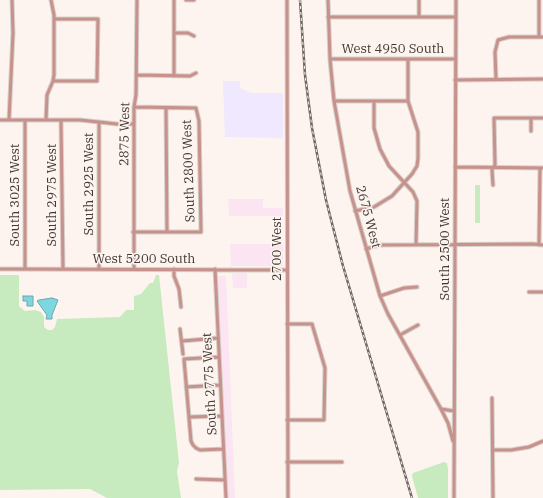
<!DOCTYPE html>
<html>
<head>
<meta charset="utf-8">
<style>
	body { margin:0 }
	canvas { display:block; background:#fdf4ef }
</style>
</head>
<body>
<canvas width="543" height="498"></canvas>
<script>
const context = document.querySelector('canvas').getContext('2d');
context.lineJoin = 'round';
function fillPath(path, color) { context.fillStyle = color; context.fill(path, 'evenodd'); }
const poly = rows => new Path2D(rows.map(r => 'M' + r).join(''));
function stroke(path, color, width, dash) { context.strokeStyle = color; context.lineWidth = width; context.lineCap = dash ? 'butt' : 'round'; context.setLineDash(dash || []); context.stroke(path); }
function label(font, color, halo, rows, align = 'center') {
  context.font = font + ' "IBM Plex Serif",serif'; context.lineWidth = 3; context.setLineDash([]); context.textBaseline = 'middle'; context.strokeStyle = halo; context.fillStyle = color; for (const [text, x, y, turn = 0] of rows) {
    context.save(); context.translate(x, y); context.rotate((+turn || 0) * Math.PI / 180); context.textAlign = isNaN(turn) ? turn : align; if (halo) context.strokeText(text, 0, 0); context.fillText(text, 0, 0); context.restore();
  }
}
fillPath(poly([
	[228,199,263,199,263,208,283,208,283,216,229,216],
	[230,244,283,244,283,266,231,266],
	[232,273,247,273,247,288,233,288],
	[217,276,226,276,235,498,228,498]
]), '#fbe5f2');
fillPath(poly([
	[223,81,240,81,240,88,251,93,283,93,283,138,225,137]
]), '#efe8fe');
fillPath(poly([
	[475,185,480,185,480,223,475,223],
	[0,275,19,275,19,306,25,311,35,310,41,312,44,317,44,327,48,330,52,330,55,327,57,319,120,317,126,310,134,310,134,296,141,294,150,283,153,283,156,275,159,275,179,463,177,471,181,498,107,498,90,489,0,490],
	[444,462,447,463,448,469,448,498,418,498,412,476,413,473]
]), '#c8eabf');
const water = poly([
	[23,296,33,296,33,306,27,306,27,301,23,301,23,296],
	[52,298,58,300,52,315,52,319,46,319,47,315,37,301,39,300,52,298]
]);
fillPath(water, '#7cd7e1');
stroke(water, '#6ba8ad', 1);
const minor = poly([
	[186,0,194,0],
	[287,0,288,498],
	[328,0,330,59,334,101,350,191,380,296,388,314,441,409,454,411],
	[419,0,419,17],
	[328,17,456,17],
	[54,19,98,19],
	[174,33,188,33,194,36],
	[539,37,539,0],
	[330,59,456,59],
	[137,75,190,76,196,73],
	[174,76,174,0],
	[496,79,495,52,498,40,509,37,543,37],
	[455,80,543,79],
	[53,81,97,81],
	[97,81,98,19],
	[334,101,408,101],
	[374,101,374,128,380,149,389,166,413,192,417,201,416,245],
	[166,108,167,232],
	[531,118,531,131],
	[0,120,80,120,117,124,134,124],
	[9,120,13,33,12,0],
	[25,120,25,269],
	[46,120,47,95,53,81,54,75,54,15,51,0],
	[61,120,63,269],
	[455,167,543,168],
	[493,185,492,170,495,165,494,118,543,118],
	[355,211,374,207,392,196,412,174,417,166,418,158,418,132,408,101,408,59],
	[133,232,201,232,199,121,196,108,134,107],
	[539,245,540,168],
	[366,249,379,245,533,244,543,245],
	[0,269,287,270],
	[99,269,99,122],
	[134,269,134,107,136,95,137,0],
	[174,269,174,276,179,289,181,307],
	[215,269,226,498],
	[529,292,543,292],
	[380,296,404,288,417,287],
	[287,324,312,324,325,368,324,420,287,420],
	[180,329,183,354],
	[400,335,418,325],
	[182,341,218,338],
	[219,357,184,359,191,441,193,445,196,448,200,450,223,449],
	[186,387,220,385],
	[492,398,493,498],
	[441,409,448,423,453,441],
	[189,417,222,416],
	[493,450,511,450,529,447,543,441],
	[287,462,342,462],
	[196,479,225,480],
	[454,498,456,0]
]);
stroke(minor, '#d8cfca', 5);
stroke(minor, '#c7918c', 3);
const rail = poly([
	[300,0,305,75,312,128,326,200,343,266,412,498]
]);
stroke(rail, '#6e6661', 2.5);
stroke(rail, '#fdf4ef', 1, [3]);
label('13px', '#423a35', '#fdf4ef', [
	["West 4950 South",393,49],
	["2875 West",125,134,-89],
	["South 2800 West",189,171,-92],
	["South 2925 West",89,184,-90],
	["South 3025 West",15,195,-90],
	["South 2975 West",52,195,-90],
	["2675 West",368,217,75],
	["2700 West",277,249,-90],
	["South 2500 West",445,249,-90],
	["West 5200 South",144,259],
	["South 2775 West",210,384,-93]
]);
</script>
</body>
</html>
